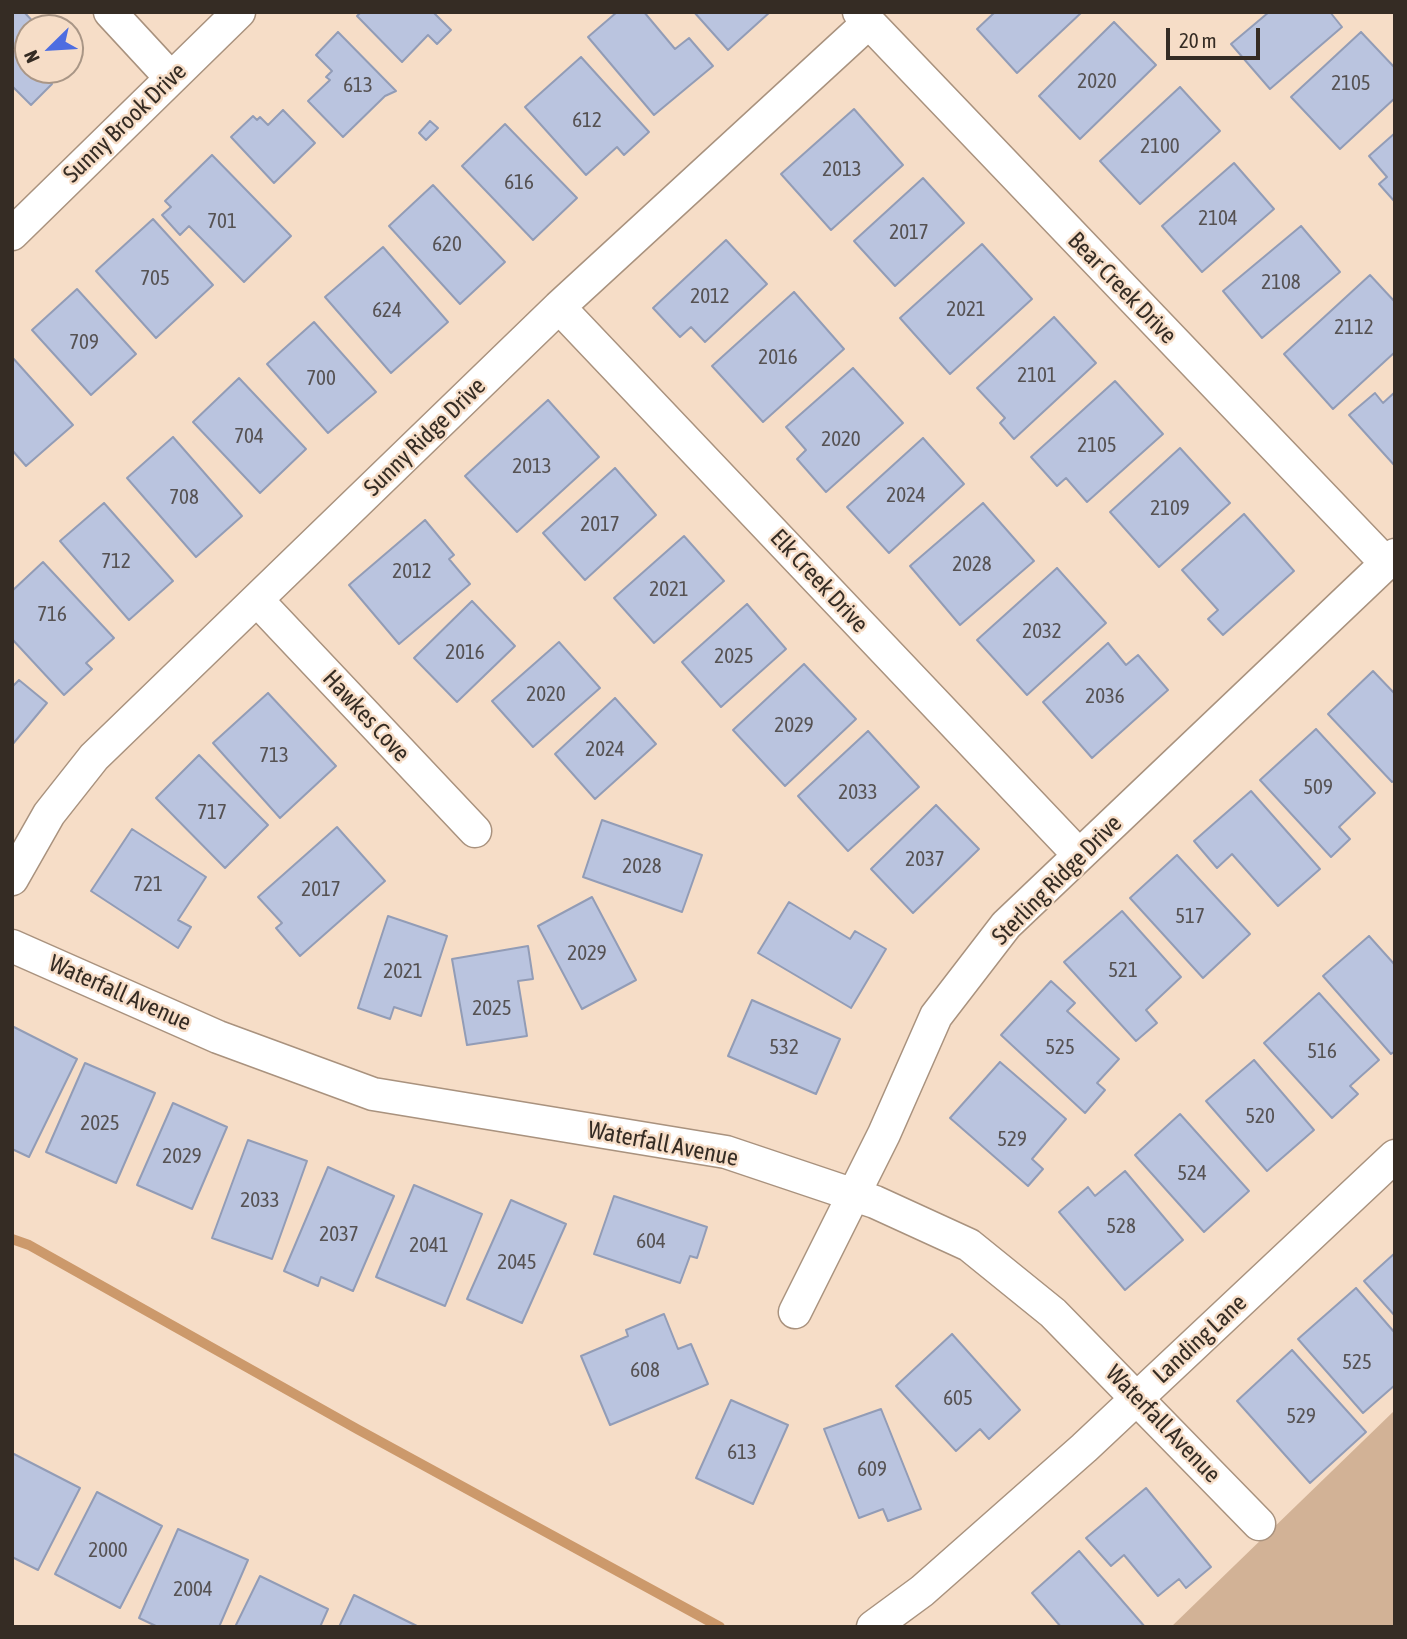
<!DOCTYPE html>
<html>
<head>
<meta charset="utf-8">
<style>
	body { margin:0 }
	#map { position:relative; width:1407px; height:1639px; overflow:hidden; background:#f6ddc7; font-family:"Asap Condensed",sans-serif }
	canvas { display:block }
	.frame { position:absolute; inset:0; border:14px solid #352c24; pointer-events:none }
	.north { position:absolute; left:14px; top:14px; width:70px; height:70px; box-sizing:border-box; background:#f6ddc7; border:2px solid #a99686; border-radius:50%; rotate:246deg; font-size:19px; font-weight:700; line-height:28px; text-align:center; color:#352c24 }
	.north::after { content:''; display:block; margin:auto; width:24px; height:32px; background:#4d6de1; clip-path:polygon(50% 0,100% 100%,50% 72%,0 100%) }
	.scale { position:absolute; left:1166px; top:28px; width:94px; height:32px; box-sizing:border-box; border:4px solid #352c24; border-top:0; padding-left:9px; font-size:21px; line-height:24px; white-space:nowrap; color:#352c24; -webkit-text-stroke:5px #f6ddc7; paint-order:stroke }
</style>
</head>
<body>
<div id="map">
<canvas width="1407" height="1639"></canvas>
<div class="frame"></div>
<div class="north">N</div>
<div class="scale">20 m</div>
</div>
<script>
const context = document.querySelector('canvas').getContext('2d');
context.lineJoin = 'round';
function fillPath(path, color) { context.fillStyle = color; context.fill(path, 'evenodd'); }
const poly = rows => new Path2D(rows.map(r => 'M' + r).join(''));
function stroke(path, color, width, dash) { context.strokeStyle = color; context.lineWidth = width; context.lineCap = dash ? 'butt' : 'round'; context.setLineDash(dash || []); context.stroke(path); }
function label(font, color, halo, rows, align = 'center') {
  context.font = font + ' "Asap Condensed",sans-serif'; context.lineWidth = 5; context.setLineDash([]); context.textBaseline = 'middle'; context.strokeStyle = halo; context.fillStyle = color; for (const [text, x, y, turn = 0] of rows) {
    context.save(); context.translate(x, y); context.rotate((+turn || 0) * Math.PI / 180); context.textAlign = isNaN(turn) ? turn : align; if (halo) context.strokeText(text, 0, 0); context.fillText(text, 0, 0); context.restore();
  }
}
fillPath(poly([
	[1395,1410,1395,1627,1171,1627]
]), '#d2b296');
stroke(poly([
	[12,1239,29,1245,357,1429,720,1627]
]), '#cc996b', 10);
const building = poly([
	[12,12,24,12,39,28,28,28,28,70,42,70,40,72,52,84,31,105,12,86,12,12],
	[361,12,433,12,451,30,437,44,428,35,402,62,357,16,361,12],
	[617,12,644,12,675,49,689,38,713,66,654,115,588,37,617,12],
	[694,12,770,12,728,50,694,12],
	[995,12,1082,12,1017,73,977,29,995,12],
	[1269,12,1330,12,1342,27,1270,89,1231,44,1269,12],
	[1114,22,1156,65,1080,139,1039,96,1114,22],
	[338,32,396,91,385,96,343,137,308,101,330,80,326,77,332,71,316,55,338,32],
	[1361,32,1395,68,1395,98,1340,149,1291,97,1361,32],
	[581,57,649,132,624,155,617,147,586,175,525,107,581,57],
	[1180,87,1220,131,1140,204,1100,161,1180,87],
	[854,109,903,165,831,230,781,174,854,109],
	[283,110,315,143,274,183,231,137,253,116,257,120,260,117,268,125,283,110],
	[430,121,438,128,426,140,419,133,430,121],
	[505,124,577,198,533,240,462,166,505,124],
	[1395,133,1395,202,1379,184,1387,177,1369,156,1395,133],
	[212,155,291,236,244,282,189,226,180,235,162,215,171,207,165,201,212,155],
	[1234,163,1274,209,1202,272,1162,226,1234,163],
	[923,178,964,223,895,286,854,241,923,178],
	[433,185,505,262,460,304,389,226,433,185],
	[153,219,213,285,156,338,96,271,153,219],
	[1301,226,1340,272,1262,338,1223,291,1301,226],
	[726,240,767,284,705,342,691,327,680,337,653,308,726,240],
	[982,244,1032,299,950,374,900,318,982,244],
	[383,247,448,322,391,373,325,297,383,247],
	[1370,275,1395,302,1395,352,1333,409,1284,354,1370,275],
	[77,289,136,354,91,395,32,330,77,289],
	[794,292,844,349,763,422,712,366,794,292],
	[1054,317,1096,363,1014,439,1000,423,1005,418,977,388,1054,317],
	[314,322,376,392,328,433,267,364,314,322],
	[12,357,73,425,26,466,12,450,12,357],
	[853,368,903,423,826,492,797,459,806,450,786,427,853,368],
	[239,378,306,449,260,493,193,422,239,378],
	[1115,381,1163,434,1087,502,1066,478,1057,486,1031,457,1115,381],
	[1395,392,1395,466,1349,415,1375,393,1383,403,1395,392],
	[548,400,599,457,517,532,465,476,548,400],
	[173,437,242,516,196,557,127,478,173,437],
	[923,438,964,484,889,553,847,507,923,438],
	[1180,448,1230,503,1159,567,1110,512,1180,448],
	[615,468,656,515,585,580,543,533,615,468],
	[104,503,173,581,129,620,60,541,104,503],
	[983,503,1034,561,960,625,910,566,983,503],
	[1244,514,1294,571,1223,635,1208,619,1218,610,1182,570,1244,514],
	[425,520,454,555,449,559,470,584,399,644,349,585,425,520],
	[684,536,724,581,654,643,614,598,684,536],
	[43,562,114,638,86,663,92,669,64,695,12,639,12,591,43,562],
	[1057,568,1106,623,1027,695,977,640,1057,568],
	[472,601,515,646,457,702,414,658,472,601],
	[747,604,786,649,721,707,682,662,747,604],
	[559,642,600,688,533,747,492,701,559,642],
	[1108,643,1126,665,1138,655,1168,690,1092,758,1043,702,1108,643],
	[804,664,856,719,785,786,733,730,804,664],
	[1373,671,1395,694,1395,780,1392,782,1328,714,1373,671],
	[19,680,47,703,12,745,12,687,19,680],
	[268,693,336,766,280,818,213,743,268,693],
	[615,698,656,744,595,799,555,754,615,698],
	[1316,729,1375,793,1339,827,1350,839,1331,857,1260,780,1316,729],
	[868,731,919,787,848,851,798,796,868,731],
	[199,755,268,825,225,868,156,798,199,755],
	[1251,791,1320,869,1278,906,1232,854,1217,868,1194,841,1251,791],
	[936,805,979,849,913,913,871,869,936,805],
	[602,820,702,855,682,912,583,877,602,820],
	[337,827,385,881,300,956,276,928,282,923,258,897,337,827],
	[132,829,206,877,178,920,191,927,178,948,91,891,132,829],
	[1177,855,1250,934,1203,978,1130,898,1177,855],
	[592,897,636,980,582,1009,538,926,592,897],
	[789,902,850,939,855,931,886,949,851,1008,758,953,789,902],
	[1122,911,1181,977,1146,1010,1157,1023,1136,1041,1064,962,1122,911],
	[388,916,447,936,421,1016,394,1007,390,1019,358,1008,388,916],
	[1369,936,1395,965,1395,1051,1391,1054,1323,976,1369,936],
	[528,946,533,979,518,981,527,1036,467,1045,452,959,528,946],
	[1051,981,1075,1003,1067,1011,1119,1059,1097,1083,1105,1090,1085,1113,1001,1035,1051,981],
	[1319,993,1379,1060,1350,1086,1358,1094,1332,1118,1264,1043,1319,993],
	[752,1000,840,1039,816,1094,728,1056,752,1000],
	[12,1026,77,1059,29,1157,12,1149,12,1026],
	[1254,1060,1314,1130,1267,1171,1206,1101,1254,1060],
	[1000,1062,1066,1119,1032,1159,1043,1169,1028,1186,950,1118,1000,1062],
	[85,1063,155,1093,116,1183,46,1152,85,1063],
	[173,1103,227,1127,192,1209,137,1185,173,1103],
	[1180,1114,1249,1191,1204,1232,1135,1155,1180,1114],
	[248,1140,307,1161,272,1259,212,1238,248,1140],
	[328,1167,394,1196,353,1291,321,1277,318,1286,284,1271,328,1167],
	[1125,1171,1183,1240,1125,1290,1059,1212,1088,1187,1095,1196,1125,1171],
	[414,1185,482,1214,445,1306,376,1277,414,1185],
	[614,1196,707,1227,697,1258,690,1256,680,1283,594,1254,614,1196],
	[511,1200,566,1224,522,1323,467,1299,511,1200],
	[1395,1253,1395,1316,1364,1281,1395,1253],
	[1356,1288,1395,1333,1395,1385,1363,1413,1298,1339,1356,1288],
	[664,1314,678,1349,691,1344,708,1384,610,1425,581,1356,628,1336,626,1330,664,1314],
	[952,1334,1020,1410,989,1439,980,1429,956,1451,896,1386,952,1334],
	[1292,1350,1366,1432,1310,1483,1237,1401,1292,1350],
	[731,1400,788,1425,753,1504,696,1478,731,1400],
	[881,1409,921,1509,888,1521,883,1509,859,1518,824,1429,881,1409],
	[12,1453,80,1488,38,1570,12,1557,12,1453],
	[1146,1488,1211,1567,1186,1588,1179,1579,1158,1596,1124,1555,1111,1566,1086,1538,1146,1488],
	[97,1492,162,1526,120,1608,55,1574,97,1492],
	[178,1529,248,1560,219,1627,158,1627,139,1618,178,1529],
	[1079,1551,1145,1627,1061,1627,1032,1593,1079,1551],
	[260,1576,328,1609,320,1627,235,1627,260,1576],
	[354,1595,419,1627,339,1627,354,1595]
]);
fillPath(building, '#bac4df');
stroke(building, '#929cb6', 2);
const street = poly([
	[110,12,171,78],
	[859,12,1386,563],
	[12,234,239,12],
	[559,307,1079,855],
	[257,600,475,831],
	[12,879,49,814,94,757,559,307,868,23],
	[12,946,218,1037,373,1094,726,1152,875,1202,969,1245,1053,1313,1259,1524],
	[795,1312,884,1134,936,1016,1006,925,1395,555],
	[873,1627,922,1591,1084,1448,1395,1156]
]);
stroke(street, '#a9927e', 35);
stroke(street, '#fff', 32);
label('21px', '#565253', null, [
	["2020",1097,81],
	["2105",1351,83],
	["613",358,85],
	["612",587,120],
	["2100",1160,146],
	["2013",842,169],
	["616",519,182],
	["2104",1218,218],
	["701",222,221],
	["2017",909,232],
	["620",447,244],
	["705",155,278],
	["2108",1281,282],
	["2012",710,296],
	["2021",966,309],
	["624",387,310],
	["2112",1354,327],
	["709",84,342],
	["2016",778,357],
	["2101",1037,375],
	["700",321,378],
	["704",249,436],
	["2020",841,439],
	["2105",1097,445],
	["2013",532,466],
	["2024",906,495],
	["708",184,497],
	["2109",1170,508],
	["2017",600,524],
	["712",116,561],
	["2028",972,564],
	["2012",412,571],
	["2021",669,589],
	["716",52,614],
	["2032",1042,631],
	["2016",465,652],
	["2025",734,656],
	["2020",546,694],
	["2036",1105,696],
	["2029",794,725],
	["2024",605,749],
	["713",274,755],
	["509",1318,787],
	["2033",858,792],
	["717",212,812],
	["2037",925,859],
	["2028",642,866],
	["721",148,884],
	["2017",321,889],
	["517",1190,916],
	["2029",587,953],
	["521",1123,970],
	["2021",403,971],
	["2025",492,1008],
	["532",784,1047],
	["525",1060,1047],
	["516",1322,1051],
	["520",1260,1116],
	["2025",100,1123],
	["529",1012,1139],
	["2029",182,1156],
	["524",1192,1173],
	["2033",260,1200],
	["528",1121,1226],
	["2037",339,1234],
	["604",651,1241],
	["2041",429,1245],
	["2045",517,1262],
	["525",1357,1362],
	["608",645,1370],
	["605",958,1398],
	["529",1301,1416],
	["613",742,1452],
	["609",872,1469],
	["2000",108,1550],
	["2004",193,1589]
]);
label('24px', '#352c24', '#f6ddc7', [
	["Sunny Brook Drive",125,123,-44],
	["Bear Creek Drive",1122,288,46],
	["Sunny Ridge Drive",425,437,-44],
	["Elk Creek Drive",819,581,47],
	["Hawkes Cove",366,716,47],
	["Sterling Ridge Drive",1057,880,-45],
	["Waterfall Avenue",120,993,24],
	["Waterfall Avenue",663,1144,11],
	["Landing Lane",1200,1339,-43],
	["Waterfall Avenue",1163,1424,46]
]);
</script>
</body>
</html>
